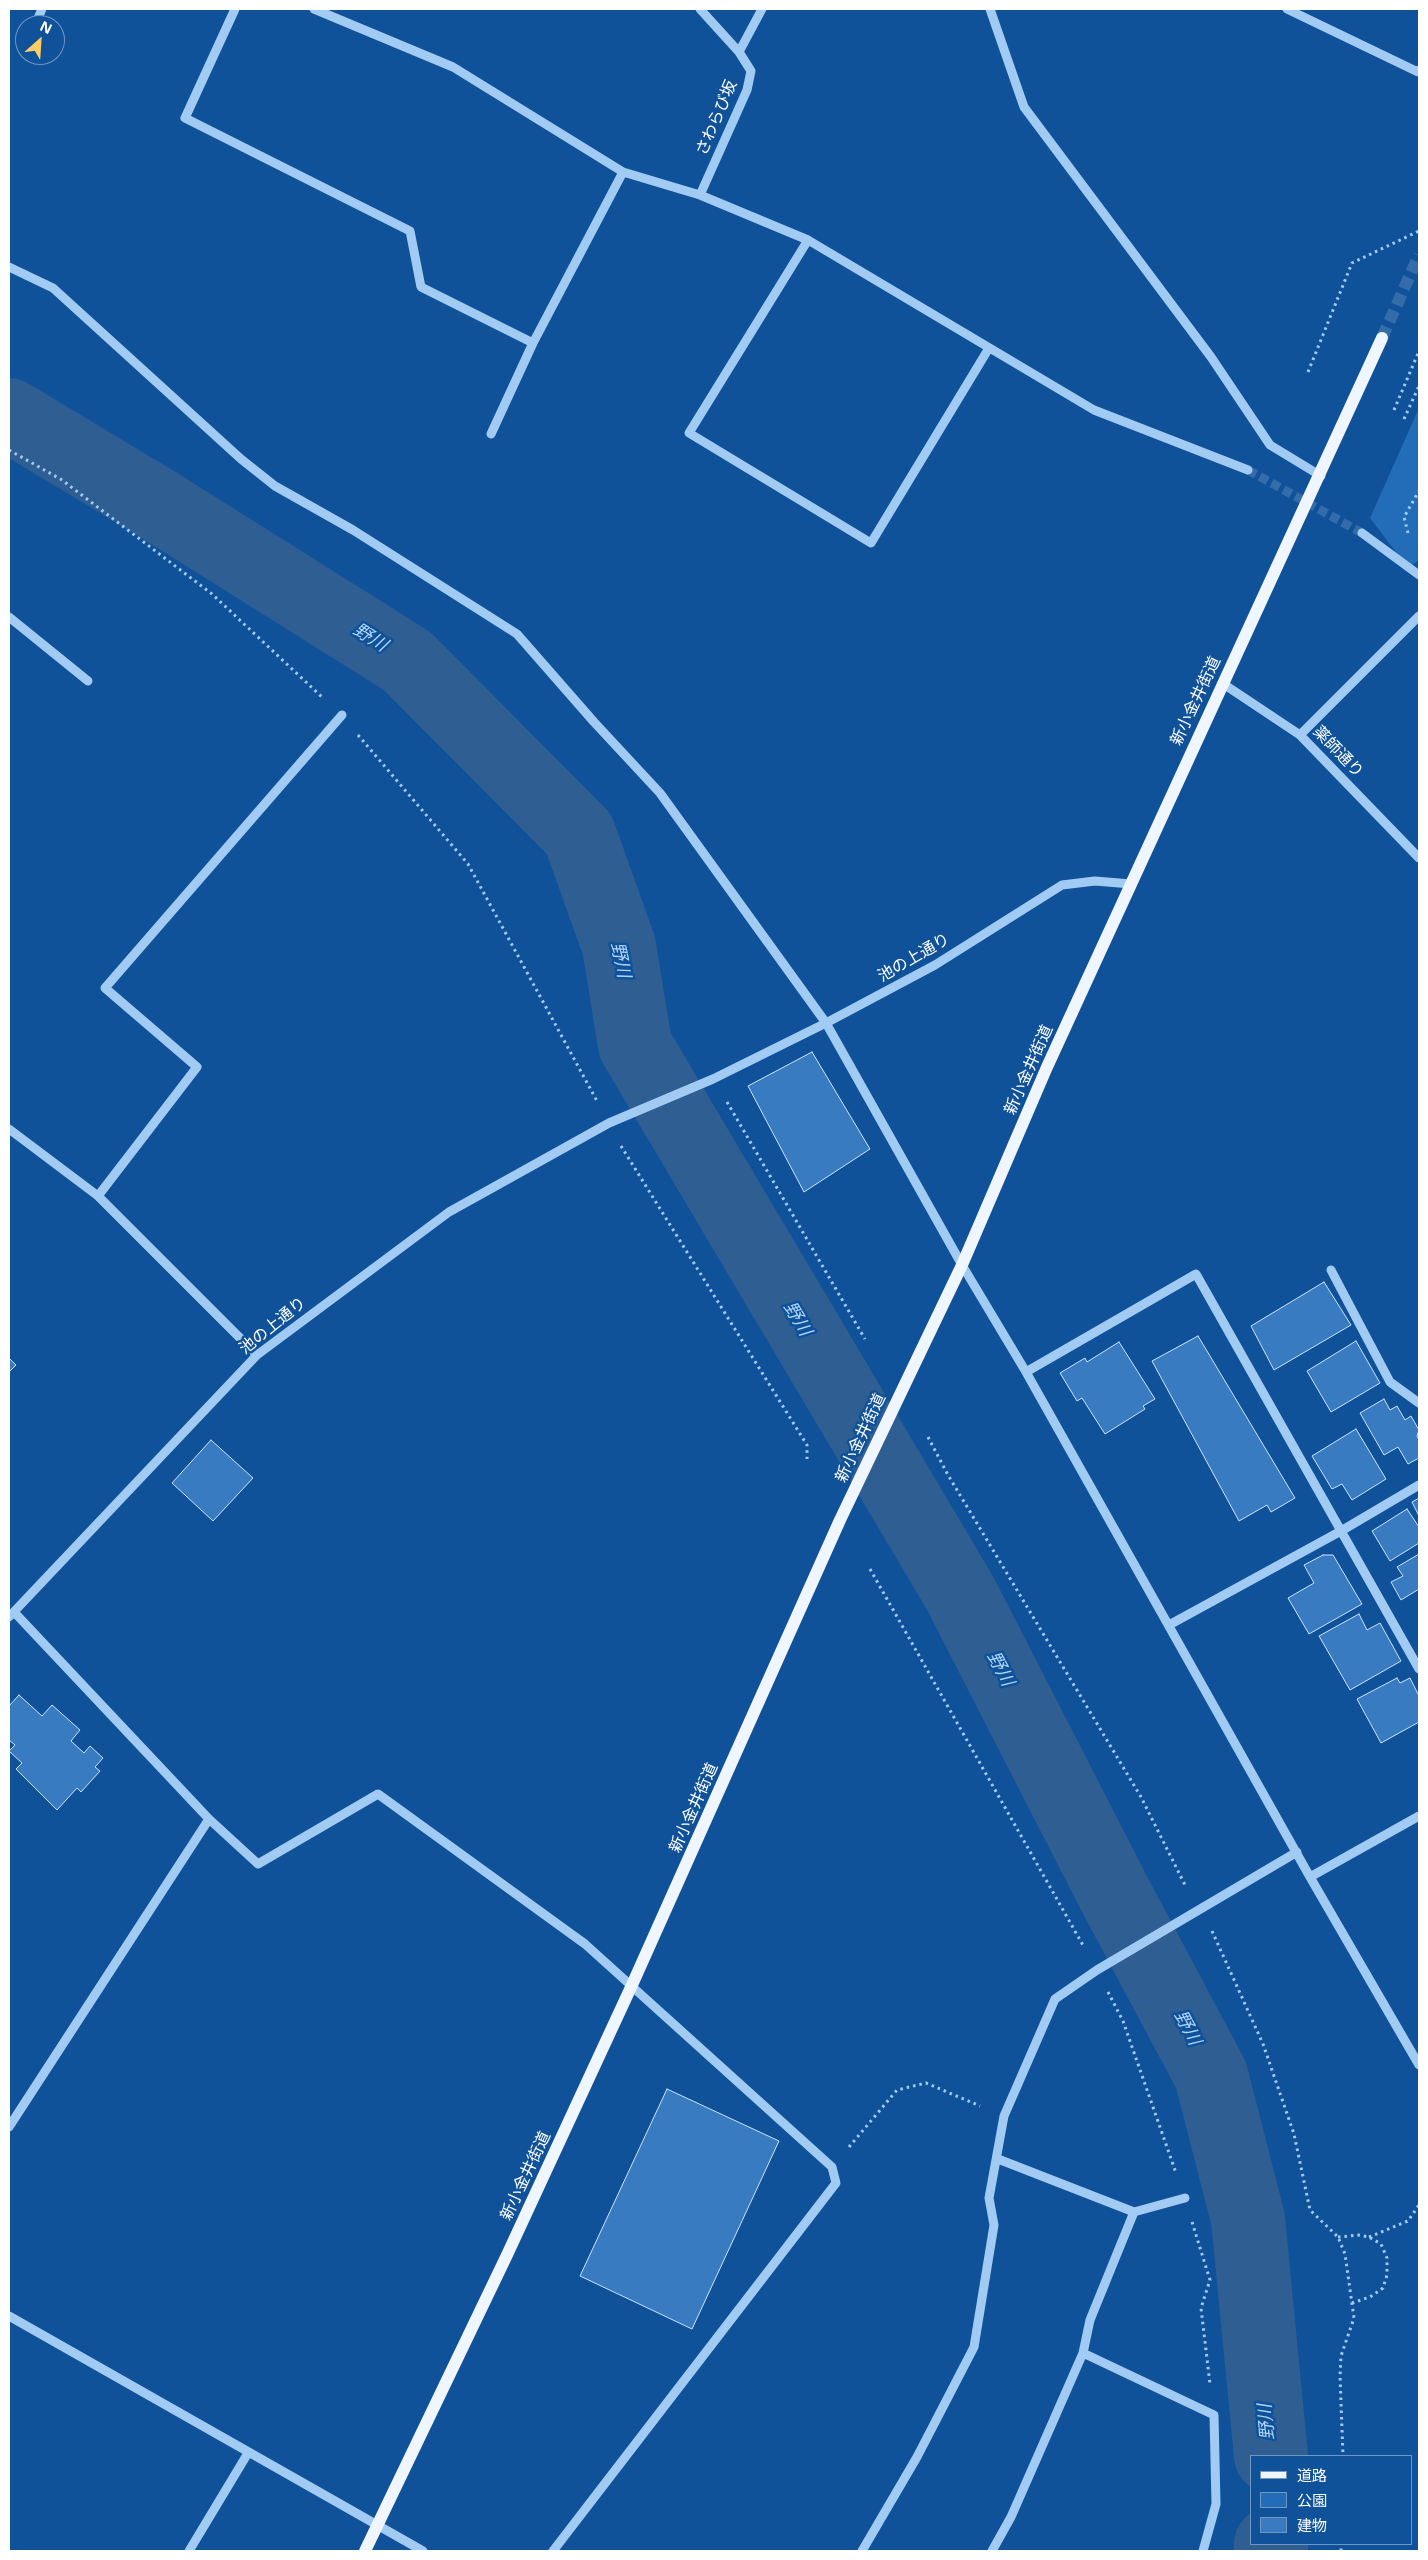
<!DOCTYPE html>
<html>
<head>
<meta charset="utf-8">
<style>
	body { margin:0 }
	#map { position:relative; width:1428px; height:2560px; overflow:hidden; background:#10529a; font-family:"Open Sans","Noto Sans JP",sans-serif }
	canvas { display:block }
	.frame { position:absolute; inset:0; border:10px solid #fff; pointer-events:none }
	.legend { position:absolute; left:1250px; top:2455px; width:162px; height:90px; box-sizing:border-box; background:#10529a; border:1px solid #7097c2; margin:0; padding:6px 9px; list-style:none; font-size:15px; color:#fff }
	.legend li { display:flex; align-items:center; gap:10px; height:25px }
	.legend b { width:25px; border:1px solid #7097c2 }
	.north { position:absolute; left:15px; top:15px; width:50px; height:50px; box-sizing:border-box; background:#10529a; border:1px solid #7097c2; border-radius:50%; rotate:26deg; font-size:14px; font-weight:700; line-height:20px; text-align:center; color:#fff }
	.north::after { content:''; display:block; margin:auto; width:18px; height:22px; background:#ffcd66; clip-path:polygon(50% 0,100% 100%,50% 72%,0 100%) }
</style>
</head>
<body>
<div id="map">
<canvas width="1428" height="2560"></canvas>
<div class="frame"></div>
<ul class="legend">
<li><b style="height:6px;background:#f0f6ff"></b>道路</li>
<li><b style="height:14px;background:#236cb8"></b>公園</li>
<li><b style="height:14px;background:#397bc1"></b>建物</li>
</ul>
<div class="north">N</div>
</div>
<script>
const context = document.querySelector('canvas').getContext('2d');
context.lineJoin = 'round';
function fillPath(path, color) { context.fillStyle = color; context.fill(path, 'evenodd'); }
const poly = rows => new Path2D(rows.map(r => 'M' + r).join(''));
function stroke(path, color, width, dash) { context.strokeStyle = color; context.lineWidth = width; context.lineCap = dash ? 'butt' : 'round'; context.setLineDash(dash || []); context.stroke(path); }
function label(font, color, halo, rows, align = 'center') {
  context.font = font + ' "Open Sans","Noto Sans JP",sans-serif'; context.lineWidth = 5; context.setLineDash([]); context.textBaseline = 'middle'; context.strokeStyle = halo; context.fillStyle = color; for (const [text, x, y, turn = 0] of rows) {
    context.save(); context.translate(x, y); context.rotate((+turn || 0) * Math.PI / 180); context.textAlign = isNaN(turn) ? turn : align; if (halo) context.strokeText(text, 0, 0); context.fillText(text, 0, 0); context.restore();
  }
}
fillPath(poly([
	[1419,408,1419,560,1408,568,1370,518]
]), '#236cb8');
stroke(poly([
	[9,415,157,504,407,661,579,834,619,946,635,1045,960,1593,1115,1895,1211,2075,1248,2219,1271,2456],
	[1271,2544,1271,2551]
]), '#2e5e92', 74);
const building = poly([
	[812,1052,870,1149,804,1192,748,1086,812,1052],
	[1324,1282,1351,1325,1274,1370,1251,1326,1324,1282],
	[1198,1336,1295,1498,1271,1512,1267,1505,1239,1521,1152,1361,1198,1336],
	[1356,1341,1380,1383,1331,1412,1307,1371,1356,1341],
	[1119,1342,1155,1399,1143,1406,1145,1409,1105,1434,1082,1398,1077,1401,1060,1373,1085,1358,1087,1362,1119,1342],
	[9,1358,16,1365,9,1372,9,1358],
	[1384,1399,1390,1410,1397,1406,1405,1420,1411,1416,1419,1430,1417,1436,1419,1440,1419,1458,1408,1464,1398,1447,1384,1455,1360,1413,1384,1399],
	[1356,1429,1386,1479,1352,1500,1342,1484,1332,1489,1312,1456,1356,1429],
	[211,1440,253,1478,213,1521,172,1483,211,1440],
	[1419,1498,1419,1516,1412,1502,1419,1498],
	[1407,1509,1419,1527,1419,1543,1390,1561,1372,1531,1407,1509],
	[1419,1554,1419,1589,1401,1600,1391,1582,1403,1576,1397,1567,1419,1554],
	[1323,1555,1333,1555,1362,1604,1309,1634,1288,1598,1314,1583,1304,1565,1323,1555],
	[1359,1614,1367,1630,1380,1623,1401,1661,1350,1690,1319,1636,1359,1614],
	[1397,1678,1400,1683,1410,1678,1419,1696,1419,1722,1381,1743,1357,1699,1397,1678],
	[19,1695,42,1716,52,1705,80,1730,71,1741,84,1753,90,1746,103,1758,95,1767,100,1771,81,1792,77,1788,57,1810,16,1769,22,1763,9,1751,15,1745,9,1740,9,1706,19,1695],
	[667,2089,779,2141,692,2329,580,2276,667,2089]
]);
fillPath(building, '#397bc1');
stroke(building, '#cbe4fe', 1);
stroke(poly([
	[1248,470,1362,533]
]), '#346ca9', 9, [9, 4.5]);
stroke(poly([
	[1382,338,1419,255]
]), '#346ca9', 12, [12, 6]);
stroke(poly([
	[1308,372,1352,263,1419,231],
	[1394,410,1419,351],
	[1404,419,1419,386],
	[9,450,62,480,212,594,323,698],
	[1408,533,1404,517,1419,491],
	[358,735,468,864,597,1101],
	[727,1102,865,1339],
	[621,1146,807,1445,807,1459],
	[928,1437,948,1475,1141,1797,1186,1887],
	[870,1569,1084,1947],
	[1212,1931,1263,2044,1294,2134,1310,2210,1338,2237,1345,2254,1354,2318,1341,2356,1340,2376,1343,2456],
	[1108,1992,1123,2021,1176,2173],
	[849,2147,897,2090,926,2083,980,2106],
	[1192,2222,1210,2280,1201,2308,1210,2384],
	[1338,2237,1359,2235,1369,2237,1381,2244,1387,2258,1387,2275,1383,2288,1370,2297,1352,2303],
	[1369,2237,1408,2221,1419,2205],
	[1341,2551,1341,2544]
]), '#a2cbf4', 3, [2.5, 4]);
stroke(poly([
	[235,9,185,118,410,231,421,287,533,343],
	[314,9,453,67,623,172,700,195,808,240,1094,410,1248,470],
	[990,9,1024,107,1211,357,1270,445,1321,476],
	[1287,9,1418,72,1419,70],
	[35,25,42,9],
	[739,52,762,9],
	[700,195,747,90,751,71,739,52,700,9],
	[808,240,689,433,871,543,989,348],
	[9,267,53,288,241,459,275,486,353,530,517,634,594,722,660,793,826,1023,962,1265,1026,1372,1310,1877,1419,2065],
	[491,434,533,343,623,172],
	[1362,533,1419,575],
	[9,617,88,681],
	[1222,683,1300,735,1419,858],
	[1300,735,1419,616],
	[9,1129,98,1196,257,1355],
	[98,1196,197,1067,105,988,342,715],
	[1331,1270,1390,1382,1419,1403],
	[1026,1372,1196,1274,1419,1669],
	[15,1613,209,1819,258,1864,378,1794,585,1944,832,2167,836,2183,553,2551],
	[9,1617,257,1355,449,1212,609,1123,713,1079,826,1023,935,965,1062,885,1095,881,1131,884],
	[1169,1625,1341,1531,1419,1485],
	[1310,1877,1419,1816],
	[9,2127,209,1819],
	[1134,2212,1185,2198],
	[9,2316,423,2551],
	[1083,2353,1214,2415,1216,2504,1203,2551],
	[189,2551,248,2453],
	[862,2551,917,2457,974,2347,994,2225,989,2198,1004,2116,1055,1999,1097,1970,1297,1852],
	[992,2551,1011,2517,1083,2353,1090,2320,1134,2212,998,2159]
]), '#a2cbf4', 9);
stroke(poly([
	[365,2551,507,2255,632,1985,840,1520,962,1265,1047,1067,1382,338]
]), '#f0f6ff', 12);
label('16px', '#fff', '#10529a', [
	["さわらび坂",717,118,-67],
	["新小金井街道",1196,701,-65],
	["薬師通り",1338,752,46],
	["池の上通り",914,958,-30],
	["新小金井街道",1029,1070,-66],
	["池の上通り",273,1326,-39],
	["新小金井街道",861,1438,-65],
	["新小金井街道",694,1808,-66],
	["新小金井街道",526,2176,-65]
]);
label('italic 18px', '#afd5fb', '#10529a', [
	["野川",370,638,32],
	["野川",620,960,78],
	["野川",797,1319,59],
	["野川",1000,1669,62],
	["野川",1187,2028,62],
	["野川",1267,2422,-95]
]);
</script>
</body>
</html>
